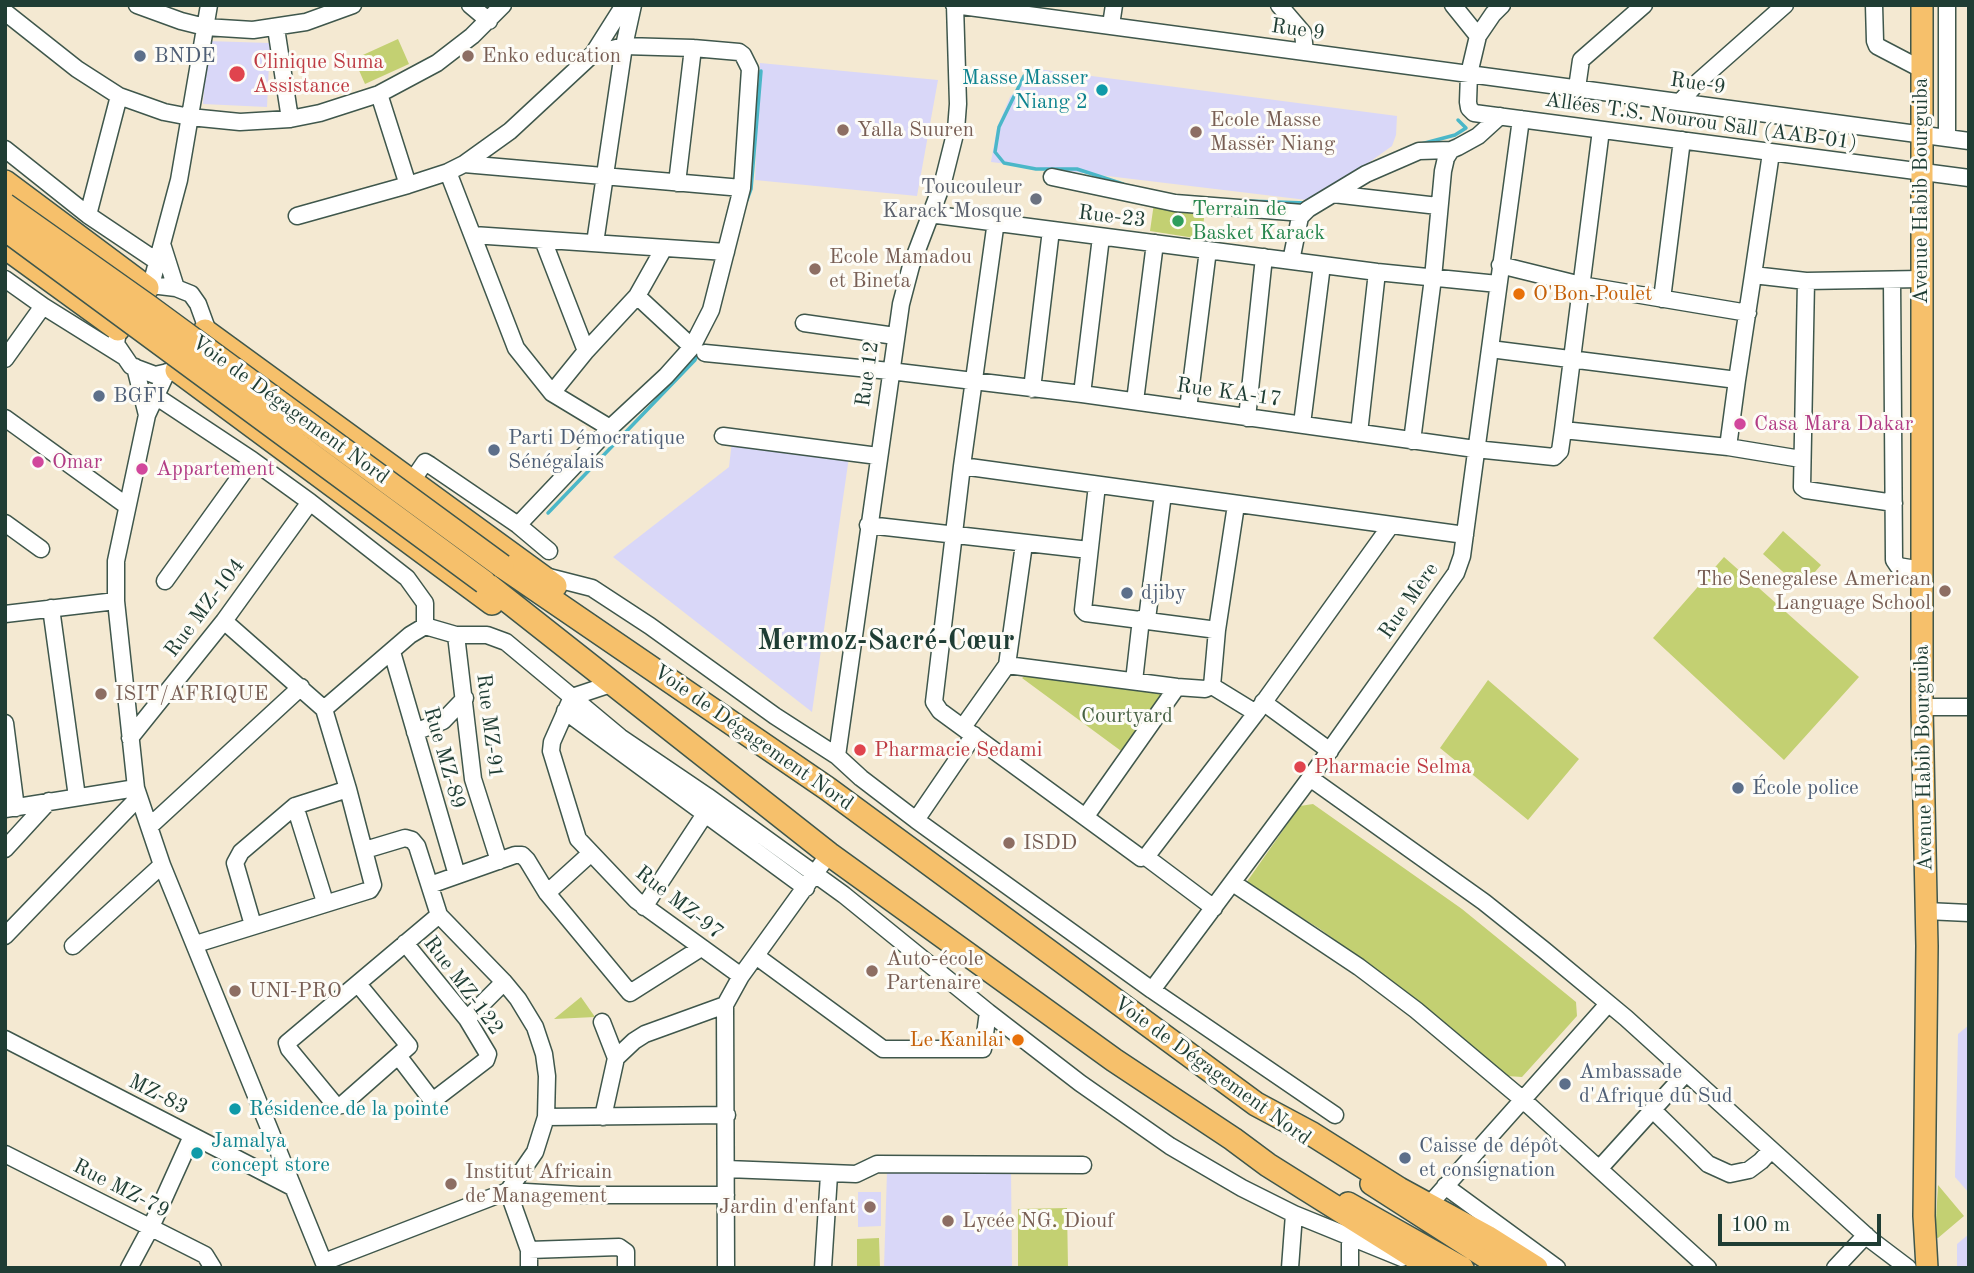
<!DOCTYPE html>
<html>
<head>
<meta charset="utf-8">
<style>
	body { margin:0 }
	#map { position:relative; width:1974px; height:1273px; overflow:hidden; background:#f4e9d2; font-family:"Old Standard TT",serif }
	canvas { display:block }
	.frame { position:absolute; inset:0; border:7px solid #1f3d34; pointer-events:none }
	.scale { position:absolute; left:1718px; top:1214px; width:163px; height:32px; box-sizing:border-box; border:4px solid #1f3d34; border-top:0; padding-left:9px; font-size:21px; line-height:24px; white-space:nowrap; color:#1f3d34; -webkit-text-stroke:5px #fdfcf7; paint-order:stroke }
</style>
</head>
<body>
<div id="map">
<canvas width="1974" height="1273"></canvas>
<div class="frame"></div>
<div class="scale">100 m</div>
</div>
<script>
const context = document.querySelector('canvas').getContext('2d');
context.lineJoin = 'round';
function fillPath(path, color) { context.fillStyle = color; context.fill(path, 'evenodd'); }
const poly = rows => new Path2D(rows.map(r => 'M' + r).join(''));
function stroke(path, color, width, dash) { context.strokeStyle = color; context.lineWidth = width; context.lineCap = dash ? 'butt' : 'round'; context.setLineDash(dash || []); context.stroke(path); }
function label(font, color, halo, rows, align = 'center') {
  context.font = font + ' "Old Standard TT",serif'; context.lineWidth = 6; context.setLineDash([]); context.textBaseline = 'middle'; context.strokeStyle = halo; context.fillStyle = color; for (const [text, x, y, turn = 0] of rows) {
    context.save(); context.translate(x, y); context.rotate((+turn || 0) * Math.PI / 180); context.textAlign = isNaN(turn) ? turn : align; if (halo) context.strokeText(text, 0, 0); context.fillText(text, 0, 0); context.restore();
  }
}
fillPath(poly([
	[207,41,270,43,267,107,203,104],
	[760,63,938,80,917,196,755,180],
	[1038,69,1397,116,1396,135,1392,146,1315,201,991,162,997,128,1010,97],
	[732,441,849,457,812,712,613,557,729,467],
	[1969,1025,1969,1193,1955,1177,1958,1034],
	[1011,1169,1012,1268,884,1268,887,1172],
	[858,1192,881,1192,881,1226,858,1227],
	[1969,1234,1969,1268,1957,1268,1957,1244]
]), '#d9d7f8');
fillPath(poly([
	[398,39,409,64,365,84,354,59],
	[1154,203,1205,212,1201,239,1150,231],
	[1783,531,1821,565,1801,588,1763,554],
	[1724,557,1859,677,1784,760,1653,638],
	[1029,672,1185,692,1132,759,1022,678],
	[1488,680,1579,759,1528,820,1440,748],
	[1313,804,1462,909,1576,1002,1577,1016,1522,1077,1507,1076,1421,1004,1320,929,1246,883,1300,806],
	[581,997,595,1017,554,1019],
	[1938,1185,1964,1216,1938,1238,1935,1237],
	[1067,1208,1068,1268,1018,1268,1018,1209],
	[879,1238,880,1268,857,1268,857,1239]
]), '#c3d072');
stroke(poly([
	[1024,76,999,127,995,152,1004,163,1036,169,1077,169,1123,184],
	[1421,144,1455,135,1466,128,1458,120],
	[747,200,751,189,761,71],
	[1248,201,1306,203],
	[548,513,695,360,698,351]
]), '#4bb7c8', 3.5);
const minor = poly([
	[137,5,181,21,205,27,253,30,306,22,353,5],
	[470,5,489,21],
	[954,5,1969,141],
	[1279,5,1303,33,1305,52],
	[1453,5,1478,36],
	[1502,5,1493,14,1478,36,1469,74,1468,102,1469,108,1474,113,1969,178],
	[1874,5,1875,41,1877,46,1921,69],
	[1947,5,1947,138],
	[5,12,77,69,119,96,164,112,190,117,240,122,290,119,320,113,379,94,437,63,472,36,503,5],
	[1111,25,1114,5],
	[276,28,290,119],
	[593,54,624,5],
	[1577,88,1581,60,1644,5],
	[379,94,408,185],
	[1680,102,1699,81,1785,5],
	[5,149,88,215,158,262],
	[464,164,742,188],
	[448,172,516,348,552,393,610,428],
	[1052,177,1175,203,1303,213],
	[677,183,693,48],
	[1333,194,1438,206],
	[929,214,1377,272,1498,284],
	[88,215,119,96],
	[297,216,408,185,448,172,464,164,510,131,593,54,624,46,693,48,739,52,743,55,750,69,742,188,711,310,692,347,666,376,610,428,518,525],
	[996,221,962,466,934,702,940,711,1141,858,1146,857,1214,908],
	[473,235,726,252],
	[543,240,586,351],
	[595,243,624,46,633,5],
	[163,247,176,288],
	[1291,261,1300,217,1308,209,1366,174,1419,151,1451,150,1458,147,1478,136,1500,116],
	[1500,265,1581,285,1748,313],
	[1753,275,1771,153],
	[5,279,43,306,123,356],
	[1892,280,1894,560,1898,566,1922,570],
	[1806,281,1802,487,1806,490,1894,503],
	[151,285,179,180,209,5],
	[151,285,176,288,191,294,198,304,206,326,203,337,186,364,177,370,155,375,131,366,116,344,119,323,140,293,151,285],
	[637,296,692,347],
	[1662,299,1682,140],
	[804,323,895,336],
	[1490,349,1737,380,1753,275,1806,281,1921,279],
	[705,353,890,371,1082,394,1475,449,1554,457,1560,451,1563,430,1601,130],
	[5,359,43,306],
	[135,367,147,415],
	[167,372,147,415,116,561,116,601,136,788,162,865,326,1268],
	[1032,389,1051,230],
	[552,393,586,351,637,296,664,248],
	[1082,394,1101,237],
	[157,397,252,460,310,502,407,578,425,603,425,626],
	[1135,401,1155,243],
	[1188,409,1208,250],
	[5,418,127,506],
	[1247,418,1264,257],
	[1302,424,1322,265],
	[1563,430,1728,447,1801,459],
	[1359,433,1377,272],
	[723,436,878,456],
	[1412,441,1433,278,1443,171,1446,158,1451,150],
	[1728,447,1737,380],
	[962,466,1465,535],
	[412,481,425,462,430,465,518,525,549,551],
	[1097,485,1083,610,1086,613,1217,630],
	[1236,505,1217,630,1212,686,1256,713],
	[5,523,41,549],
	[868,525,1089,550],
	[545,576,592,588,650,626,775,716,837,756,861,778,916,820,1152,990,1335,1115],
	[165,581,252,460],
	[51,608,77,797],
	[5,614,116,601],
	[1147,619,1163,494],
	[456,635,473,779,499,861],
	[392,652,457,875],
	[1007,665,1177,687,1205,689,1212,686],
	[1134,681,1141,619],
	[605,686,572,697,552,742,551,751,578,839,636,900,741,976],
	[1263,702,1330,751],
	[1922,707,1969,707],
	[324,709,410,635,425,626,456,635,487,635,506,642,620,737,707,796,844,895,988,1012,1080,1083,1170,1146,1242,1188,1294,1214,1402,1258],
	[565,711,806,888],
	[5,723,16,808],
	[963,727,1007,665,1024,544],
	[415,732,443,721,465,698],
	[130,738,224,621,310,502],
	[837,756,901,304,911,266,943,182,956,130,958,104,955,5],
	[1310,778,1484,902,1544,950,1626,1018,1871,1240,1908,1268],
	[295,806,325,902],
	[5,809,136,788],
	[1086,816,1177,687],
	[916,820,974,735],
	[150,826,301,687],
	[5,849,49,801],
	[1146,857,1256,713,1391,525],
	[1233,883,1359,967,1416,1010,1522,1099,1708,1268],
	[430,885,515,855,522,855,527,860,547,893,630,993,701,948],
	[547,893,590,854],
	[644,907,705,814],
	[1926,911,1969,913],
	[253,925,235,863,241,852,295,806,348,789],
	[5,936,138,798],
	[196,944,370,890,373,885,348,789,324,709,224,621],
	[73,946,162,865],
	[756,956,883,1049,983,1049,988,1012],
	[358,984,409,1046,342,1105,336,1106,289,1049,287,1043,439,915],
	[1152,990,1310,778,1456,573,1462,556,1521,119],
	[467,1019,504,982],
	[602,1022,616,1058,603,1117],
	[5,1039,292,1187],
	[399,1057,431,1099,435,1099,486,1060,488,1054,467,1019,405,943],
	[616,1058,634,1041,645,1034,725,1005],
	[1659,1116,1708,1164,1730,1174,1749,1170,1761,1161,1771,1150],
	[546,1117,727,1115],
	[5,1154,205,1255,213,1268],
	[727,1169,856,1174,877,1164,1083,1165],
	[1599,1169,1686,1073],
	[1445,1186,1557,1268],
	[1428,1206,1608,1004],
	[529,1250,619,1247,626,1252,626,1268],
	[324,1262,508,1191,535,1152,546,1117,547,1076,544,1054,535,1027,518,999,504,982,439,915,417,846,412,840,405,838,365,850],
	[129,1268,151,1227,192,1136],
	[529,1268,529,1250,508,1191,579,1195,726,1195],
	[726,1268,725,1005,741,976,829,854],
	[823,1268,829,1175],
	[1290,1268,1294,1214],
	[1350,1268,1350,1238],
	[1835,1268,1866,1235]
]);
const major = poly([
	[1922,5,1922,707,1927,946,1924,1216,1927,1268],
	[1371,1184,1502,1268],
	[1348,1203,1463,1268]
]);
const highway = poly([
	[5,182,147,288],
	[5,247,118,329],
	[205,331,555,586],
	[177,370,492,603],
	[502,566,828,789,1256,1104,1312,1134,1399,1189,1487,1237,1536,1268],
	[484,582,829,854,1114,1060,1233,1139,1268,1165,1432,1268]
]);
stroke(minor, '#3f574c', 19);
stroke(major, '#3f574c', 24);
stroke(highway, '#3f574c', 26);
stroke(minor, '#fff', 16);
stroke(major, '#f6c06b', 21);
stroke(highway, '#f6c06b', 23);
const highwayBridge = poly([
	[5,205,149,307,502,566],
	[5,229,484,582]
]);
stroke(highwayBridge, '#3f574c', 26, []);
stroke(highwayBridge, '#f6c06b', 23);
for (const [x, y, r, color] of [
	[140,56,7,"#5c6f8a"],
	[468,56,7,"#8d6e63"],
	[237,74,9,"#e0444e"],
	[1102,90,7,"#0f9aa8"],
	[843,130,7,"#8d6e63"],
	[1196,132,7,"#8d6e63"],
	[1036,199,7,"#6b7280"],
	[1178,221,7,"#2e9e5b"],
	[815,269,7,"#8d6e63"],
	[1519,294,7,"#e8710a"],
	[99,396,7,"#5c6f8a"],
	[1740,424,7,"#d1479c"],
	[494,450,7,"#5c6f8a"],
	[38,462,7,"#d1479c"],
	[142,469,7,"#d1479c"],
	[1945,591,7,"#8d6e63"],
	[1127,593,7,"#5c6f8a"],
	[101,694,7,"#8d6e63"],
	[860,750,7,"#e0444e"],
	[1300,767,7,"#e0444e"],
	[1738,788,7,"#5c6f8a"],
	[1009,843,7,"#8d6e63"],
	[872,971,7,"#8d6e63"],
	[235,991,7,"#8d6e63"],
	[1018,1040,7,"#e8710a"],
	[1565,1084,7,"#5c6f8a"],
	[235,1109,7,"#0f9aa8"],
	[197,1153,7,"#0f9aa8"],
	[1405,1158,7,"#5c6f8a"],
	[451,1184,7,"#8d6e63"],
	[870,1207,7,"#8d6e63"],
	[948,1221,7,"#8d6e63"]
]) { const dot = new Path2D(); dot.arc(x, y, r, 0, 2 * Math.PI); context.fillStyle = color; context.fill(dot); stroke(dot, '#fdfcf7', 2.5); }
label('21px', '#1f3d34', '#fdfcf7', [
	["Rue 9",1298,30,8],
	["Rue-9",1698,84,8],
	["Allées T.S. Nourou Sall (AAB-01)",1701,122,8],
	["Avenue Habib Bourguiba",1921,191,-90],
	["Rue-23",1112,217,7],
	["Rue 12",868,374,-82],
	["Rue KA-17",1229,393,8],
	["Voie de Dégagement Nord",290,410,36],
	["Rue Mère",1409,601,-55],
	["Rue MZ-104",205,608,-53],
	["Rue MZ-91",489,726,83],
	["Voie de Dégagement Nord",753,738,35],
	["Rue MZ-89",444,758,74],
	["Avenue Habib Bourguiba",1924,758,-91],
	["Rue MZ-97",679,903,38],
	["Rue MZ-122",463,986,53],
	["Voie de Dégagement Nord",1212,1071,36],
	["MZ-83",158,1095,27],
	["Rue MZ-79",121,1189,27]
]);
label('21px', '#4e5e75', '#fdfcf7', [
	["BNDE",154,56],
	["BGFI",113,396],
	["Parti Démocratique",508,438],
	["Sénégalais",508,462],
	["djiby",1141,593],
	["École police",1752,788],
	["Ambassade",1579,1072],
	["d'Afrique du Sud",1579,1096],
	["Caisse de dépôt",1419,1146],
	["et consignation",1419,1170]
], 'left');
label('21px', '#785e54', '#fdfcf7', [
	["Enko education",482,56],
	["Ecole Masse",1210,120],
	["Massër Niang",1210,144],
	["Yalla Suuren",857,130],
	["Ecole Mamadou",829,257],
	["et Bineta",829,281],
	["The Senegalese American",1931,579,"right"],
	["Language School",1931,603,"right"],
	["ISIT/AFRIQUE",115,694],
	["ISDD",1023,843],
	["Auto-école",886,959],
	["Partenaire",886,983],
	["UNI-PRO",249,991],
	["Institut Africain",465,1172],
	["de Management",465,1196],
	["Jardin d'enfant",856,1207,"right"],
	["Lycée NG. Diouf",962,1221]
], 'left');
label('21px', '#be3a42', '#fdfcf7', [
	["Clinique Suma",253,62],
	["Assistance",253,86],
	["Pharmacie Sedami",874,750],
	["Pharmacie Selma",1314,767]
], 'left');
label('21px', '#0d838f', '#fdfcf7', [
	["Masse Masser",1088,78,"right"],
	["Niang 2",1088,102,"right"],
	["Résidence de la pointe",249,1109],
	["Jamalya",211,1141],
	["concept store",211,1165]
], 'left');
label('21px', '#5b616d', '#fdfcf7', [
	["Toucouleur",1022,187],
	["Karack Mosque",1022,211]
], 'right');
label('21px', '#27864d', '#fdfcf7', [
	["Terrain de",1192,209],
	["Basket Karack",1192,233]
], 'left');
label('21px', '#c56008', '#fdfcf7', [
	["O'Bon Poulet",1533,294],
	["Le Kanilai",1004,1040,"right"]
], 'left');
label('21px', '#b23c85', '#fdfcf7', [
	["Casa Mara Dakar",1754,424],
	["Omar",52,462],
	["Appartement",156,469]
], 'left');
label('21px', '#486244', '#fdfcf7', [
	["Courtyard",1127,716]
]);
label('bold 28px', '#1f3d34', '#fdfcf7', [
	["Mermoz-Sacré-Cœur",886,642]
]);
</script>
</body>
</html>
